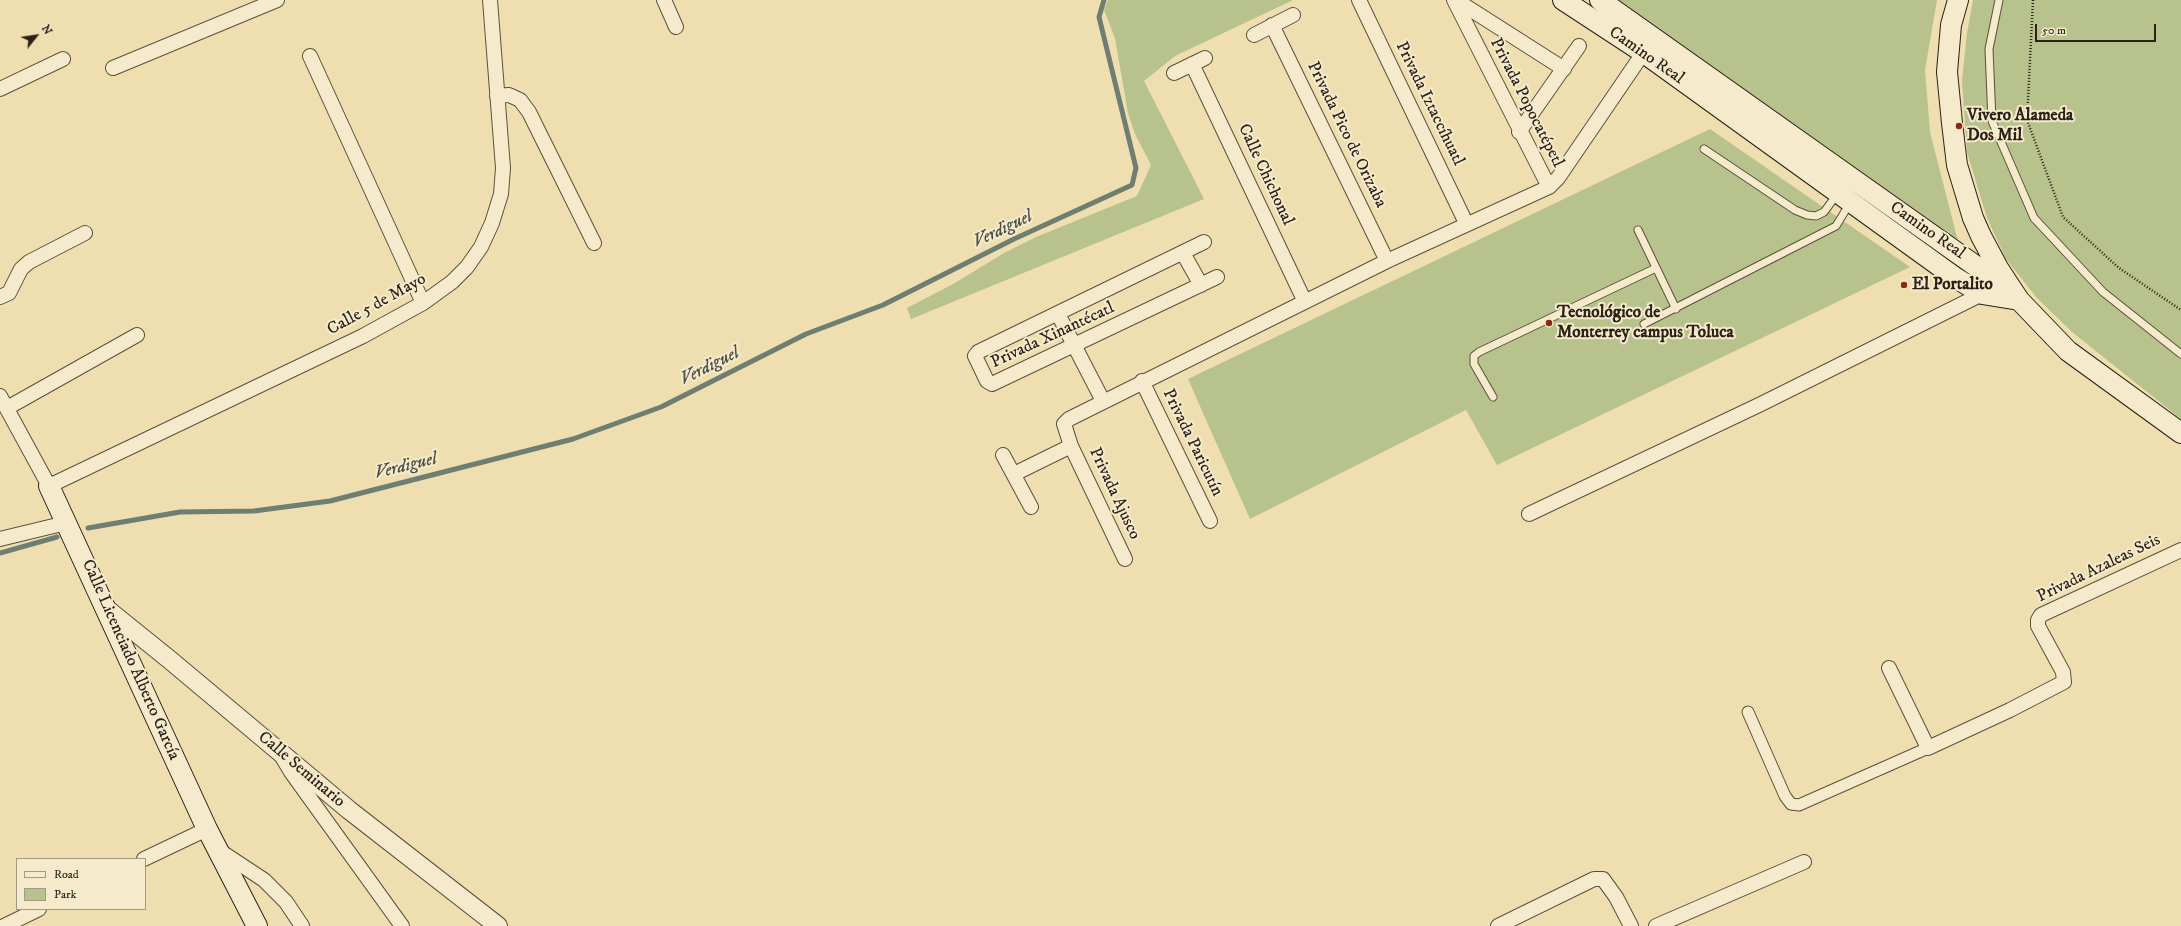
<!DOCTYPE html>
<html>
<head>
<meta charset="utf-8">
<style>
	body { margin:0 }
	#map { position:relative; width:2181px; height:926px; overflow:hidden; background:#efdeaf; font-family:"IM FELL DW Pica",serif }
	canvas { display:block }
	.legend { position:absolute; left:16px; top:858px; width:130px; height:52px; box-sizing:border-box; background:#f5eacb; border:1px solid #a49a83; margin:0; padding:5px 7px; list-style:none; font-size:12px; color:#2b2117 }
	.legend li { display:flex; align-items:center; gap:8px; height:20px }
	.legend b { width:20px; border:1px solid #a49a83 }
	.north { position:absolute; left:16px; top:16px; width:40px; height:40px; -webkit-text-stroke:3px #f5eacb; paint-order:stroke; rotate:60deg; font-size:11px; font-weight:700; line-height:16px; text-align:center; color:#2b2117 }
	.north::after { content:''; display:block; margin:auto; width:14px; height:18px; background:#2b2117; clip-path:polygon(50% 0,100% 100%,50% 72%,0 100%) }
	.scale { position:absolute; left:2035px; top:24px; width:121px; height:18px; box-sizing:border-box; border:2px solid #2b2117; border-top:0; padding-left:5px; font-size:12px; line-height:14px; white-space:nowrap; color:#2b2117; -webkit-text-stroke:3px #f5eacb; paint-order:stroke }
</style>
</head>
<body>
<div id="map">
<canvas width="2181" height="926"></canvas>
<ul class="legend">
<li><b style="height:5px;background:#f5eacb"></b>Road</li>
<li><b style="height:11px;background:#b7c28c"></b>Park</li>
</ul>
<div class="north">N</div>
<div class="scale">50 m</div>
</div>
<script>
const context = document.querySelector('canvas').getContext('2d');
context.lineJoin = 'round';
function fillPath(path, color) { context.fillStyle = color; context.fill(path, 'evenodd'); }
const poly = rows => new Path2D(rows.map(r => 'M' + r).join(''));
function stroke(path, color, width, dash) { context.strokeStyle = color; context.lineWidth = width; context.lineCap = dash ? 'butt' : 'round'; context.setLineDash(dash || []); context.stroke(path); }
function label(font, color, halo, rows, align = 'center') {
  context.font = font + ' "IM FELL DW Pica",serif'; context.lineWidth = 4; context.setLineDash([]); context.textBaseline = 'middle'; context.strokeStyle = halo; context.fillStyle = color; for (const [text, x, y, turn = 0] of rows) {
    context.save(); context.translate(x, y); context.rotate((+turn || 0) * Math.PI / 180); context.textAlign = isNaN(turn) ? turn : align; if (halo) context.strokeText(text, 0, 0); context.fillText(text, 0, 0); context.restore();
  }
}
fillPath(poly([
	[1108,0,1293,0,1175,56,1144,81,1204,199,911,319,907,308,955,283,1004,253,1036,237,1137,196,1151,165,1135,134,1128,113,1115,38,1104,10],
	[1613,0,1937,0,1925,70,1930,132,1960,249],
	[1973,0,2181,0,2181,419,2072,332,2036,297,2006,259,1987,218,1967,152,1962,81,1967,33],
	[1710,129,1910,267,1497,465,1466,410,1250,519,1188,379]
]), '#b7c28c');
stroke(poly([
	[88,528,180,512,254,511,330,501,573,439,661,407,806,334,883,305,1014,239,1132,185,1136,168,1099,17,1104,0],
	[0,553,57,537]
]), '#6e7e71', 5);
const service = poly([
	[1999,0,1989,49,1992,121,2034,218,2103,292,2181,354],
	[1704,149,1795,210,1807,215,1816,216,1824,212,1838,193],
	[1638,230,1676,309],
	[1644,324,1836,226,1850,203],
	[1493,397,1474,364,1474,356,1479,352,1656,268]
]);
const pedestrian = poly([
	[1748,712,1785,796,1791,804,1799,805,1928,748]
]);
const minor = poly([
	[664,0,676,27],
	[1359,0,1466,223],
	[1454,0,1549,187],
	[1456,0,1564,69],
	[1272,25,1387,261],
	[1254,35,1293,15],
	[310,56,423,303],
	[1192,64,1305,302],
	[113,68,277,0],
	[1174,73,1205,58],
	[0,89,63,59],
	[497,96,509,95,520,100,529,112,594,243],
	[1519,132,1579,46],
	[1204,242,978,352,975,356,987,381,992,384,1217,277],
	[1183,253,1201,285],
	[0,297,9,293,21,269,29,262,85,233],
	[1058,314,1103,401],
	[1142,381,1210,521],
	[0,396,49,486,363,336,423,303,452,282,467,267,481,247,492,223,501,194,503,168,490,0],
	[7,408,137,335],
	[1003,455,1031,507],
	[1014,474,1071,446],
	[1529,514,1759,405,1982,294,1986,289],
	[0,539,66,523],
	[1125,559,1071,446,1064,424,1069,419,1387,261,1549,187,1558,178,1648,46],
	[1889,668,1928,748,2010,710,2064,682,2063,672,2038,626,2038,620,2041,615,2181,550],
	[282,757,291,772,402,926],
	[220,851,264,880,286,902,302,926],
	[144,859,207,829],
	[4,926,39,909],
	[1498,926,1594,879,1603,879,1616,897,1631,926],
	[1656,926,1804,862]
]);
const tertiary = poly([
	[108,610,170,660,349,810,498,926]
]);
const secondary = poly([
	[1563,0,1644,53,1956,278,1982,294,2019,300],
	[1600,0,2004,286],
	[1958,0,1951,25,1947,72,1952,123,1957,165,1973,218,1981,236,1998,268,2019,300,2068,351,2181,433],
	[49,486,207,829,257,926]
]);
stroke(service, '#5c503d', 9);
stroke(pedestrian, '#5c503d', 13);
stroke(minor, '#5c503d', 16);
stroke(tertiary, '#5c503d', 20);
stroke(secondary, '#2b2117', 22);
stroke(poly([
	[2033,0,2027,120,2063,217,2119,268,2181,310]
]), '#2b2117', 2.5, [1, 2]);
stroke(service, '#f5eacb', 7);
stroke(pedestrian, '#f5eacb', 11);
stroke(minor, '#f5eacb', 14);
stroke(tertiary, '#f5eacb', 18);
stroke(secondary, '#f5eacb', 20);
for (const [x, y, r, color] of [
	[1959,126,4,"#8f2418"],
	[1904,285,4,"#8f2418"],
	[1549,323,4,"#8f2418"]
]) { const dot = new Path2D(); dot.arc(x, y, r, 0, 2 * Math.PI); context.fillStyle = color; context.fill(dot); stroke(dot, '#f5eacb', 1.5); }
label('17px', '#2b2117', '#f5eacb', [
	["Camino Real",1646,56,35],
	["Privada Popocatépetl",1526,103,63],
	["Privada Iztaccíhuatl",1429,104,64],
	["Privada Pico de Orizaba",1346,135,64],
	["Calle Chichonal",1265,175,65],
	["Camino Real",1927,231,35],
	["Calle 5 de Mayo",377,305,-29],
	["Privada Xinantécatl",1053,336,-25],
	["Privada Paricutín",1192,443,64],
	["Privada Ajusco",1114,494,65],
	["Privada Azaleas Seis",2099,569,-26],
	["Calle Licenciado Alberto García",130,660,66],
	["Calle Seminario",301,770,40]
]);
label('bold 17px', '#2b2117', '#f5eacb', [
	["Vivero Alameda",1967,116],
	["Dos Mil",1967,136],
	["El Portalito",1912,285],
	["Tecnológico de",1557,313],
	["Monterrey campus Toluca",1557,333]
], 'left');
label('italic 18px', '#4c5044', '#f5eacb', [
	["Verdiguel",1003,230,-26],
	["Verdiguel",710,367,-27],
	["Verdiguel",406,467,-14]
]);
</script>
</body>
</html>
